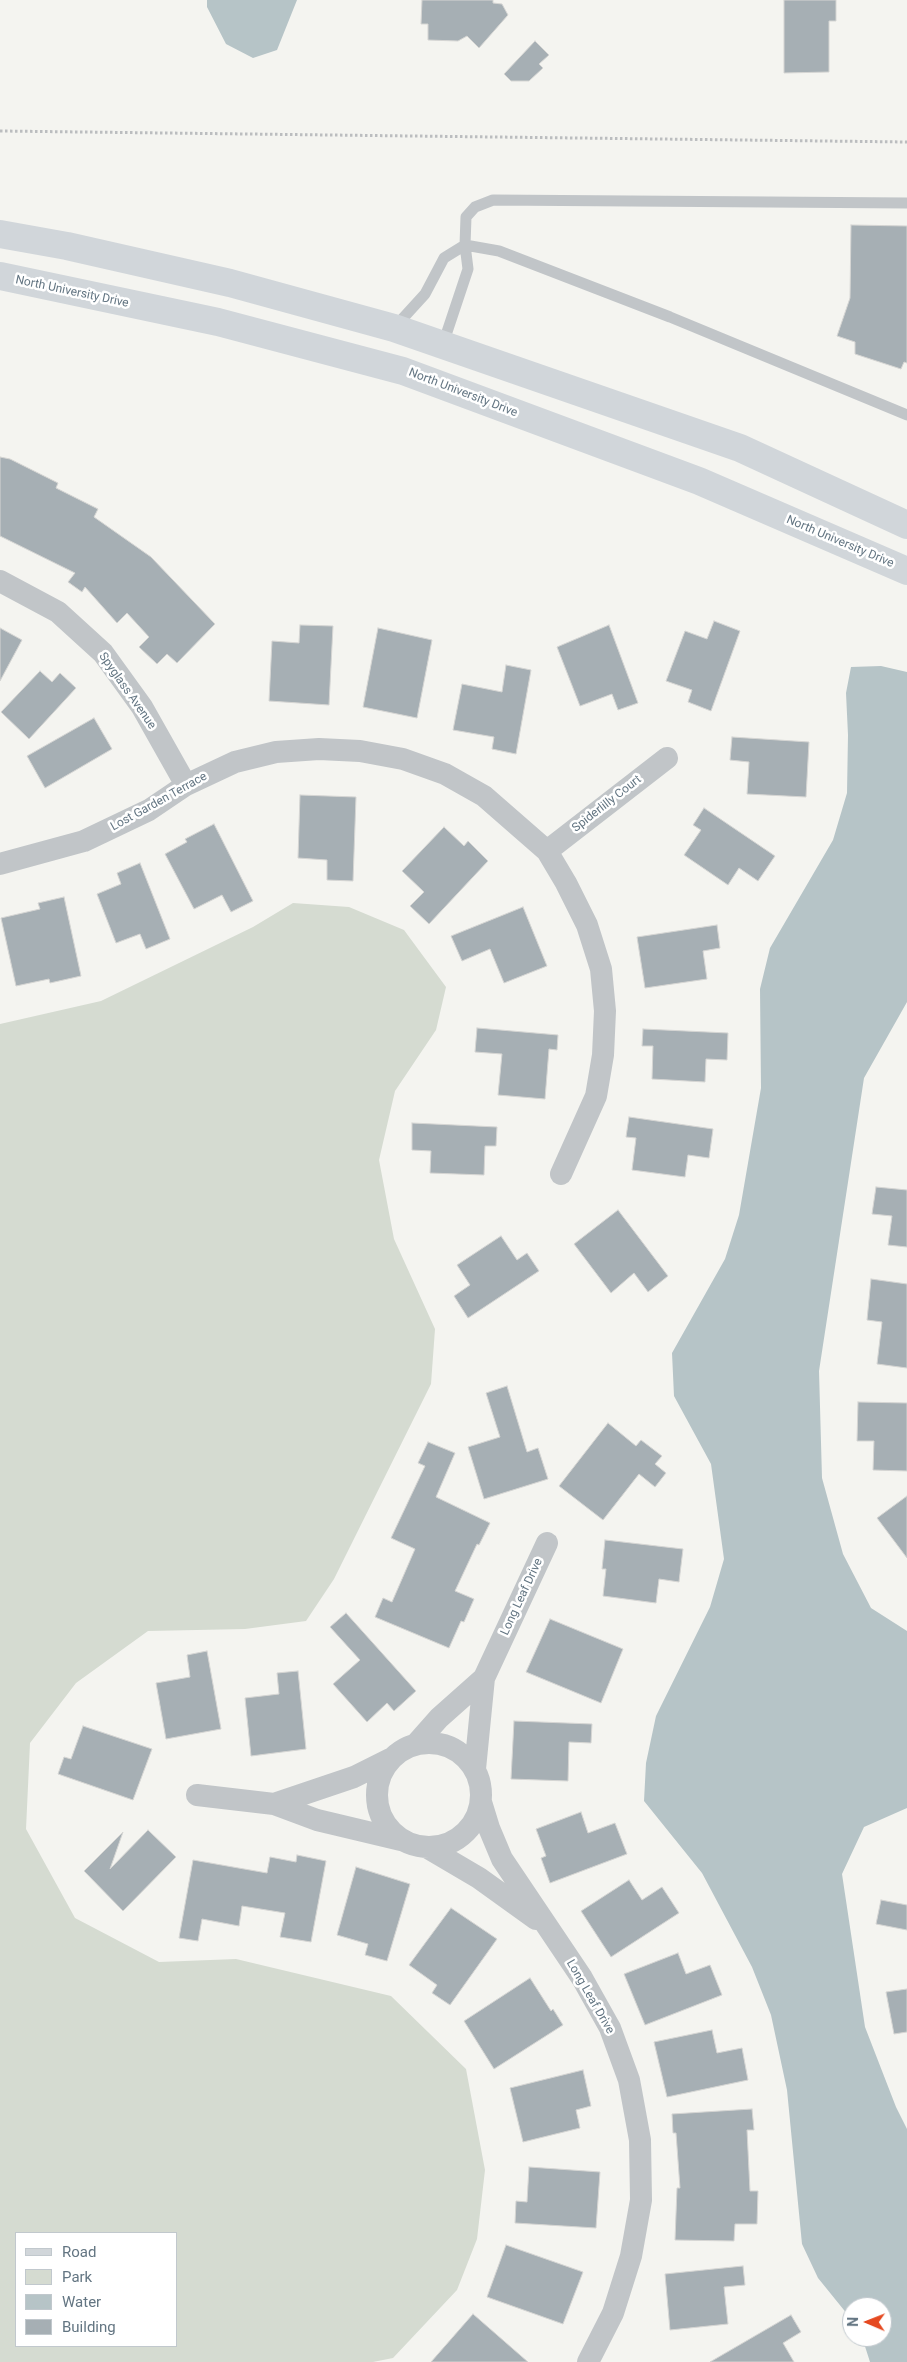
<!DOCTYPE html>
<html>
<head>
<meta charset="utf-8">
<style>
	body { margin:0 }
	#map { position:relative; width:907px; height:2362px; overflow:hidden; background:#f4f4f0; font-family:Roboto,sans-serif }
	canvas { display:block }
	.legend { position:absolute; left:15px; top:2232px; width:162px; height:115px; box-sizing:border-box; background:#fff; border:1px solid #c1c8cd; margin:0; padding:6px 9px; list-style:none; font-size:15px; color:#637582 }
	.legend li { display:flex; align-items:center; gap:10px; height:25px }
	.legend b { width:25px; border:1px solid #c1c8cd }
	.north { position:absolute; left:842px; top:2297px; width:50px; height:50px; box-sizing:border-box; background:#fff; border:1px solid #c1c8cd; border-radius:50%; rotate:271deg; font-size:14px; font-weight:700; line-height:20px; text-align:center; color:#637582 }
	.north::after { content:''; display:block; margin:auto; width:18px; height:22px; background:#e54920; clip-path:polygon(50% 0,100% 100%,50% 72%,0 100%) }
</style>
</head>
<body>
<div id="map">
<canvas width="907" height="2362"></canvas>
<ul class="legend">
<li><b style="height:6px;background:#d1d6da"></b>Road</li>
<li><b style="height:14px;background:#d5dbd1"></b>Park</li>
<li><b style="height:14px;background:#b6c4c7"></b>Water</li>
<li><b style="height:14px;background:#a6afb4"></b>Building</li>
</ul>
<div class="north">N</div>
</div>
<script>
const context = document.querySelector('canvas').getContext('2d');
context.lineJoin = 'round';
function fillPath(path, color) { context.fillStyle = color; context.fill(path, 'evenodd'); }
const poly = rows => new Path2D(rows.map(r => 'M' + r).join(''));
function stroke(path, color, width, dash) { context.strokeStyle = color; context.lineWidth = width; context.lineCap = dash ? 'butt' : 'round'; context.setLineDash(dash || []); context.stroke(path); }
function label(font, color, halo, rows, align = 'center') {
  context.font = font + ' Roboto,sans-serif'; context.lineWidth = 5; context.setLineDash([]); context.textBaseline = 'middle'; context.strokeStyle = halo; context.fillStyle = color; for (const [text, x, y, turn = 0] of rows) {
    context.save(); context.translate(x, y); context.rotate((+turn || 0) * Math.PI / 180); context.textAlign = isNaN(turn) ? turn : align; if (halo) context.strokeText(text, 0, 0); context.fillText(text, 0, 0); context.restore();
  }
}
fillPath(poly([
	[293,903,349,907,404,930,446,987,436,1030,395,1091,379,1160,394,1239,435,1329,431,1384,334,1579,306,1621,245,1629,148,1631,76,1683,30,1743,26,1829,75,1918,159,1962,236,1959,391,1996,466,2069,485,2170,477,2239,457,2290,393,2358,373,2362,0,2362,0,1024,101,1001,253,927],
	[16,2233,176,2233,176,2346,16,2346]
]), '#d5dbd1');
fillPath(poly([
	[207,0,297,0,277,50,253,58,226,44,207,7],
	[881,666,907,672,907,1002,864,1078,819,1371,822,1478,843,1554,871,1608,907,1631,907,1808,864,1827,842,1874,865,2027,896,2107,907,2129,907,2362,870,2362,862,2337,882,2337,882,2307,852,2307,852,2320,818,2278,802,2244,787,2090,771,2015,752,1967,702,1873,644,1801,646,1763,656,1716,710,1607,724,1559,711,1464,674,1396,672,1353,725,1259,739,1215,761,1088,760,989,770,948,833,840,847,793,848,735,846,693,851,667]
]), '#b6c4c7');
const building = poly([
	[422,0,493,0,493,3,502,4,508,15,479,48,467,36,458,41,428,40,428,24,421,24,422,0],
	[784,0,836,0,836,21,829,21,829,72,784,73,784,0],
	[535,41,549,55,539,64,543,68,529,81,511,81,504,74,535,41],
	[851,225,907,226,907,363,904,362,901,369,855,354,855,342,837,336,850,298,851,225],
	[0,457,10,459,58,483,56,488,98,509,94,517,151,557,215,624,177,663,167,654,157,664,139,647,149,637,127,613,117,623,85,587,82,592,68,582,75,573,0,536,0,457],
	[714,621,740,631,711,711,688,702,692,690,666,681,685,631,707,639,714,621],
	[300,625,333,626,329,705,269,701,272,641,299,643,300,625],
	[609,625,638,703,618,710,612,694,580,706,557,647,609,625],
	[0,628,22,640,0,681,0,628],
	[378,628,432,640,417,718,363,707,378,628],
	[506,665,531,670,516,754,492,749,494,737,453,730,462,684,502,692,506,665],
	[40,671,52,682,60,673,76,688,29,739,1,712,40,671],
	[94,718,112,749,45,788,27,756,94,718],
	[732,737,809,742,806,797,747,794,749,762,730,760,732,737],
	[300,795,356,797,353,881,327,880,327,860,298,858,300,795],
	[704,808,775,856,758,881,739,868,728,885,684,855,701,830,693,825,704,808],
	[214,824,253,901,231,912,222,895,194,909,165,854,187,842,185,839,214,824],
	[444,827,464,846,468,841,488,861,429,924,410,906,424,892,402,871,444,827],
	[140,863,170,939,146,949,140,934,116,943,97,894,121,884,117,873,140,863],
	[64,897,81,976,50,983,49,979,16,986,1,918,40,909,38,903,64,897],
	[523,907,547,966,504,983,490,949,462,961,451,936,523,907],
	[717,925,720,948,703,951,707,979,645,988,637,937,717,925],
	[477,1028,558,1035,557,1050,549,1049,545,1099,498,1095,502,1054,475,1052,477,1028],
	[643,1029,728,1033,727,1060,706,1059,705,1082,652,1079,653,1046,642,1046,643,1029],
	[629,1117,713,1129,709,1158,688,1155,685,1177,632,1170,636,1138,626,1137,629,1117],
	[412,1123,497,1127,496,1146,485,1146,484,1175,430,1173,431,1151,412,1150,412,1123],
	[876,1187,907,1190,907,1247,888,1245,892,1216,872,1214,876,1187],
	[618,1210,668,1276,648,1292,634,1273,611,1293,574,1244,618,1210],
	[501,1236,517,1260,527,1253,539,1271,468,1318,454,1296,470,1285,457,1265,501,1236],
	[871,1279,907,1284,907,1368,877,1364,882,1322,867,1320,871,1279],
	[507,1386,527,1452,538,1448,548,1479,484,1499,468,1447,500,1437,486,1393,507,1386],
	[858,1402,907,1403,907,1471,873,1470,874,1441,857,1441,858,1402],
	[608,1423,636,1446,641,1440,662,1456,655,1464,666,1473,655,1487,639,1474,603,1520,559,1486,608,1423],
	[428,1442,455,1453,436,1497,490,1523,479,1545,477,1544,455,1591,474,1599,464,1622,461,1621,449,1648,375,1617,383,1598,392,1602,415,1549,391,1538,425,1466,418,1463,428,1442],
	[907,1496,907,1558,877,1518,907,1496],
	[605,1540,683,1549,679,1582,659,1579,656,1603,603,1596,606,1569,602,1569,605,1540],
	[346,1613,416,1691,394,1711,387,1703,367,1722,333,1684,360,1660,330,1627,346,1613],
	[550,1619,623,1649,601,1703,526,1672,550,1619],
	[207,1651,221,1729,166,1739,156,1683,190,1677,187,1655,207,1651],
	[298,1671,306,1749,251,1756,245,1698,279,1694,277,1673,298,1671],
	[514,1721,592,1724,591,1743,569,1742,568,1781,511,1779,514,1721],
	[83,1726,152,1749,133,1800,58,1774,64,1757,71,1759,83,1726],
	[581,1812,588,1833,615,1823,627,1854,550,1883,541,1858,546,1856,536,1829,581,1812],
	[148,1830,176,1857,123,1911,84,1871,123,1832,110,1869,148,1830],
	[297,1855,326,1861,311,1942,280,1937,285,1913,242,1906,239,1926,202,1919,198,1941,179,1938,193,1860,267,1873,270,1857,296,1862,297,1855],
	[356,1867,410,1884,387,1961,365,1955,368,1944,337,1935,356,1867],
	[629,1880,642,1900,662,1887,679,1913,611,1957,581,1911,629,1880],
	[881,1900,907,1905,907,1930,876,1924,881,1900],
	[451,1908,497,1939,450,2005,432,1993,437,1985,409,1965,451,1908],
	[678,1953,686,1974,710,1965,722,1995,645,2025,624,1974,678,1953],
	[530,1978,551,2011,553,2009,563,2025,494,2069,464,2021,530,1978],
	[907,1989,907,2032,894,2034,886,1992,907,1989],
	[712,2030,717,2053,742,2048,748,2080,667,2097,654,2042,712,2030],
	[583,2070,591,2106,576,2110,580,2128,523,2142,510,2088,583,2070],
	[752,2109,754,2130,747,2130,750,2191,758,2191,757,2224,735,2224,734,2241,675,2240,677,2188,680,2188,676,2133,673,2133,672,2114,752,2109],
	[529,2167,600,2172,596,2228,515,2223,516,2201,527,2202,529,2167],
	[506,2245,583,2272,563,2324,487,2297,506,2245],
	[743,2266,745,2285,724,2287,728,2324,670,2330,665,2274,743,2266],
	[473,2314,528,2362,431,2362,473,2314],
	[791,2315,801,2332,783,2343,794,2362,710,2362,791,2315]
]);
fillPath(building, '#a6afb4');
stroke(building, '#d5d5d3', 1);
stroke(poly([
	[0,131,907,142]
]), '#bbbdbf', 3, [2.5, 2.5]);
stroke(poly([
	[907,203,493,200,475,207,466,217,465,245,499,251,670,317,907,415],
	[394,328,425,294,444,258,465,245,468,269,443,344]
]), '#c1c5c8', 11);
stroke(poly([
	[0,581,58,612,103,653,142,707,186,785],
	[547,851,667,758],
	[0,864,84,841,149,810,186,785,235,762,276,752,319,749,360,751,403,759,445,774,484,796,547,851,566,883,587,925,601,969,605,1011,603,1055,596,1096,561,1174],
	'377 1795a52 52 0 1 1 104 0a52 52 0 1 1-104 0Z',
	[416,1744,439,1718,484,1678],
	[475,1769,484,1678,547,1543],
	[197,1795,274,1804,317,1820,401,1840],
	[481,1802,489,1828,502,1859,582,1978,610,2028,629,2080,640,2140,641,2200,631,2256,613,2313,588,2362],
	[274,1804,354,1777,390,1759],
	[428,1848,479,1878,536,1919]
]), '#c1c5c8', 22);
stroke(poly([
	[0,234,67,246,230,283,394,328,740,448,907,525],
	[0,276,218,322,403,371,699,481,907,571]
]), '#d1d6da', 28);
label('12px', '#637582', '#fff', [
	["North University Drive",72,292,12],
	["North University Drive",463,393,21],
	["North University Drive",840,542,23],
	["Spyglass Avenue",127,691,55],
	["Lost Garden Terrace",159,802,-29],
	["Spiderlilly Court",607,804,-38],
	["Long Leaf Drive",522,1597,-65],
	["Long Leaf Drive",590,1997,60]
]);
</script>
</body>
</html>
